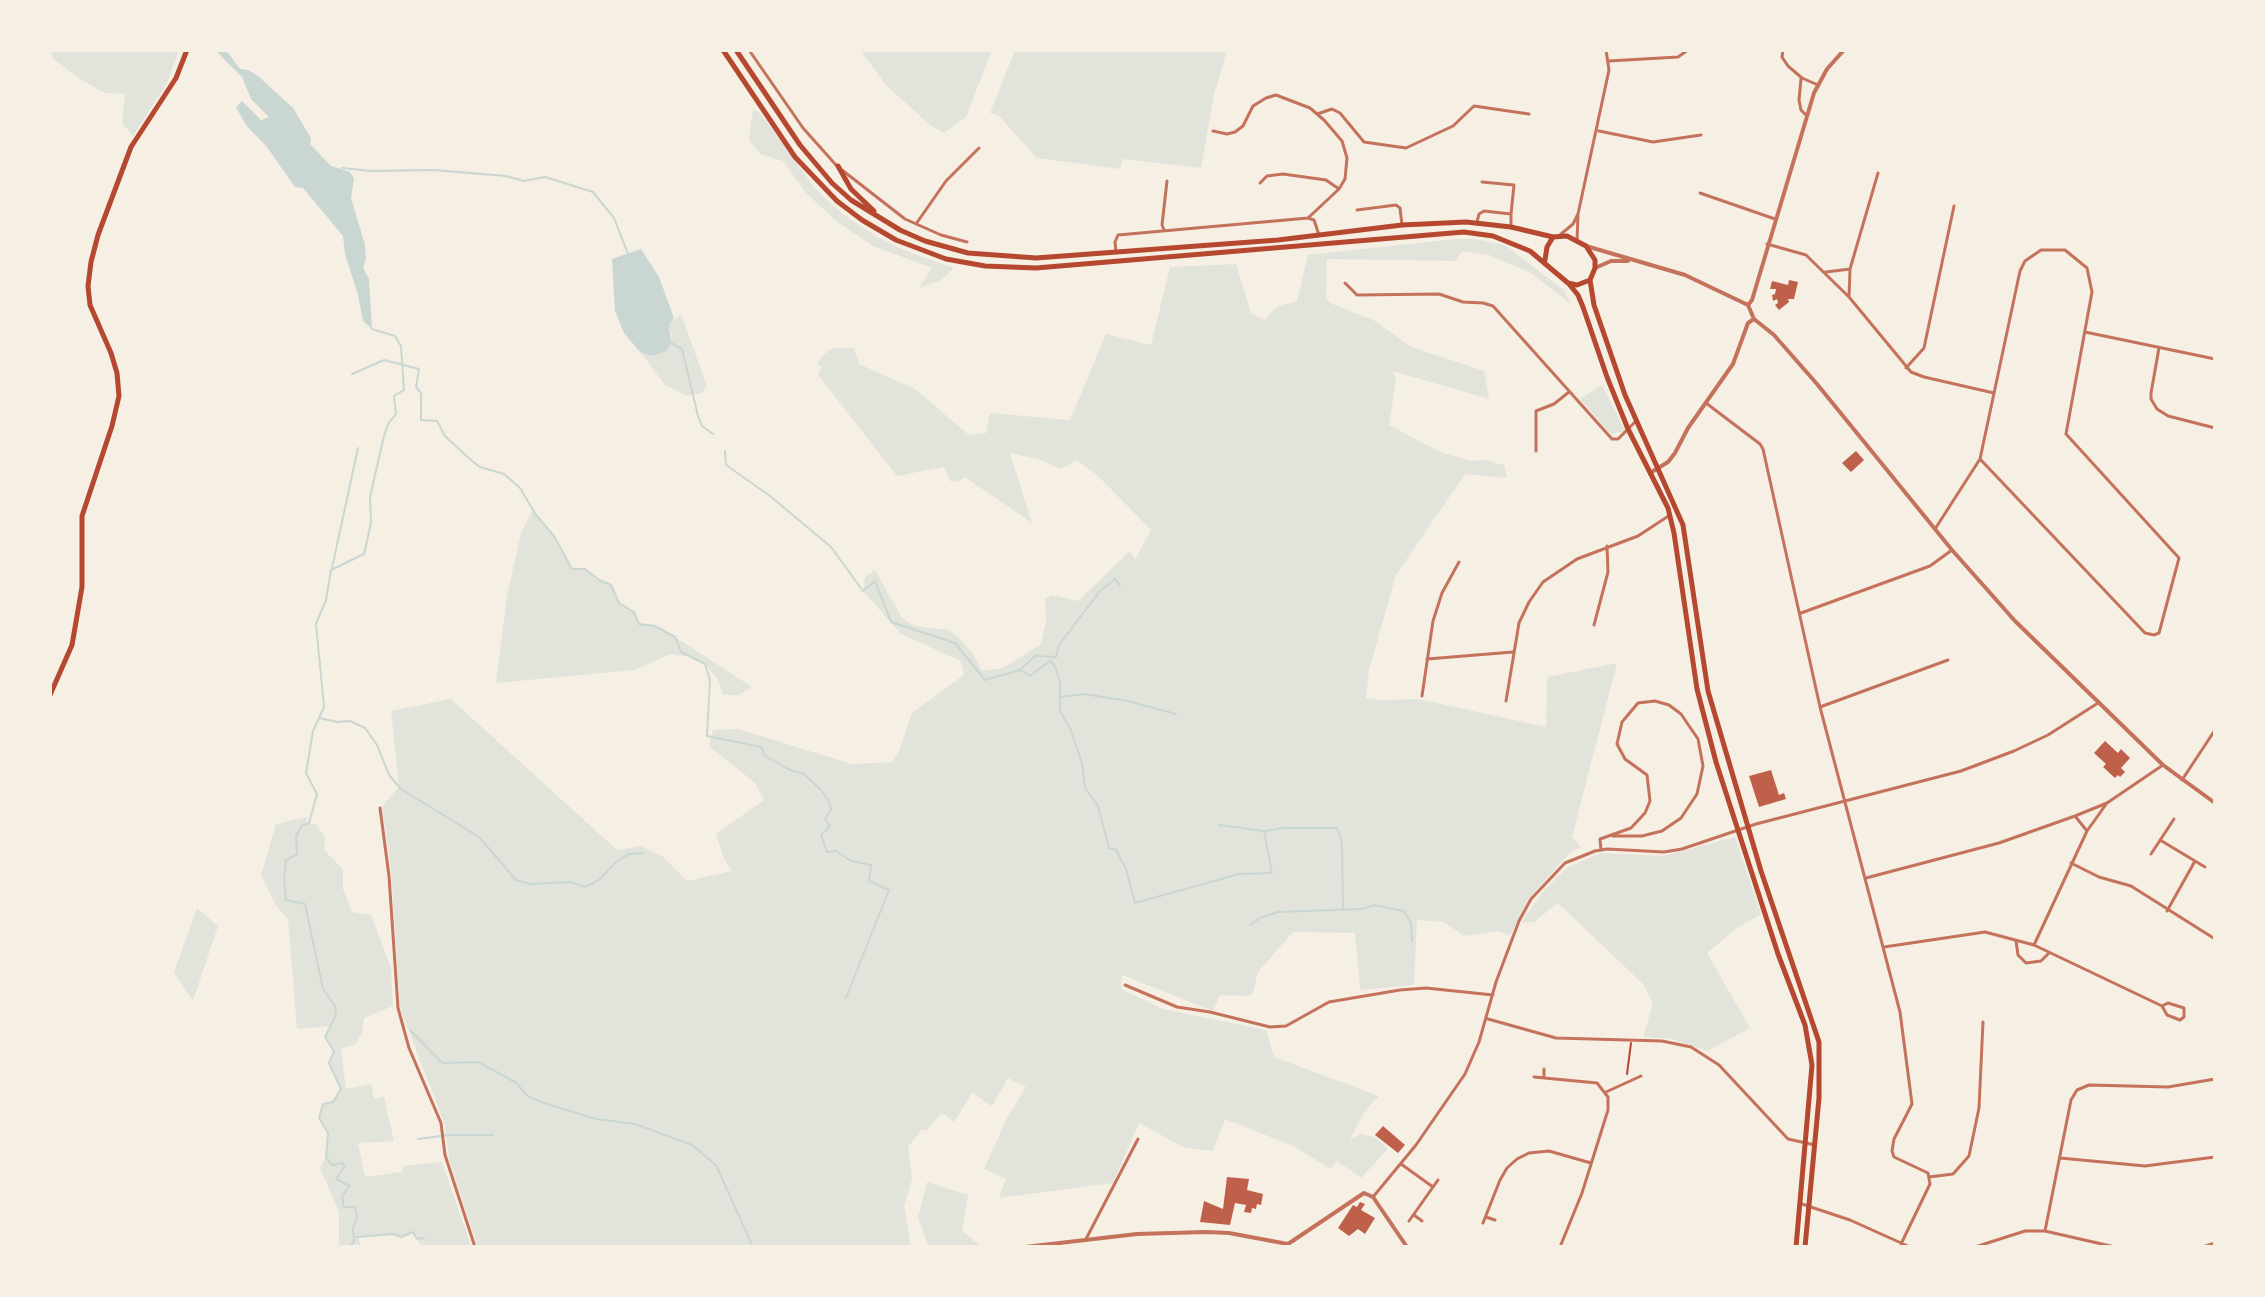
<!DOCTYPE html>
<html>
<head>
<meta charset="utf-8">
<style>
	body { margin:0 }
	#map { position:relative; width:2265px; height:1297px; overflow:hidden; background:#f6efe4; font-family:"Source Serif 4",serif }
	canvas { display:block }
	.frame { position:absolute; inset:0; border:52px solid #f6efe4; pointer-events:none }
</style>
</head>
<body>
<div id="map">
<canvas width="2265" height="1297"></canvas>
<div class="frame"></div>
</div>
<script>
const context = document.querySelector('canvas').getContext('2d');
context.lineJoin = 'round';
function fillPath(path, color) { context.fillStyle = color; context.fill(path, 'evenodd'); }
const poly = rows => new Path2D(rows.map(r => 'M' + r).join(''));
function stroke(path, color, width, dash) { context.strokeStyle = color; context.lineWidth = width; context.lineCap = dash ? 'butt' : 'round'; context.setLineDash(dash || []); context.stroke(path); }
fillPath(poly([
	[50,50,179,50,167,83,133,136,122,123,125,94,105,93,80,79,50,56],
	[860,50,992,50,966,117,944,133,930,125,886,85],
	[1015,50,1216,50,1226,54,1214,95,1201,168,1123,159,1120,169,1037,158,999,116,990,113],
	[753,109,761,114,814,187,841,213,876,236,901,249,954,268,941,280,919,288,932,268,873,246,836,221,806,193,783,161,760,154,749,139],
	[1455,239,1474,239,1505,245,1564,290,1571,304,1531,273,1489,255,1462,251,1456,261,1327,259,1326,298,1330,303,1375,321,1411,347,1484,371,1489,399,1393,371,1396,381,1389,425,1440,452,1471,461,1485,460,1504,465,1507,478,1465,474,1396,575,1369,670,1366,698,1380,700,1419,699,1546,727,1547,677,1617,663,1572,837,1581,847,1570,853,1528,899,1510,936,1499,931,1464,936,1444,922,1417,920,1414,985,1360,990,1355,933,1293,932,1258,972,1253,993,1249,996,1220,995,1213,1011,1122,975,1121,989,1163,1009,1266,1030,1274,1057,1379,1096,1364,1112,1350,1140,1360,1134,1375,1137,1388,1149,1361,1178,1337,1161,1331,1169,1293,1146,1225,1119,1213,1151,1185,1148,1139,1123,1113,1183,999,1198,1006,1179,984,1169,1008,1116,1026,1087,1008,1078,992,1106,972,1093,954,1122,942,1113,926,1131,922,1129,908,1147,912,1179,904,1206,911,1247,478,1247,449,1159,445,1125,400,1008,391,869,382,807,399,786,391,711,451,699,617,850,640,846,662,856,687,881,732,871,724,859,716,834,764,800,755,783,709,746,713,730,738,729,852,764,892,762,898,754,912,713,964,675,961,661,901,634,863,591,865,577,875,570,902,618,914,626,949,630,958,637,972,652,982,671,1003,668,1041,644,1046,622,1045,599,1052,595,1078,601,1130,551,1135,560,1151,530,1097,475,1077,460,1061,469,1038,459,1010,453,1032,523,965,477,957,482,950,481,944,467,897,476,818,375,822,367,817,364,823,355,832,348,854,348,859,364,915,389,969,435,986,433,990,413,1070,420,1106,334,1151,345,1170,267,1236,264,1251,313,1264,320,1278,306,1297,301,1308,255],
	[681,314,707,386,702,393,687,396,665,385,641,353,653,356,672,335,668,325],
	[1602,385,1625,431,1611,434,1580,399],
	[533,510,554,536,572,568,585,569,599,580,611,585,619,603,634,612,639,624,655,626,675,637,752,687,739,695,723,695,718,680,705,664,693,657,671,654,635,670,496,683,507,596,521,533],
	[307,817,306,824,316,824,325,838,324,850,343,869,343,889,352,912,371,915,391,968,393,1006,364,1018,362,1032,356,1044,341,1049,346,1089,371,1084,374,1099,384,1097,394,1141,358,1143,365,1177,402,1172,403,1166,442,1162,471,1246,422,1247,413,1232,401,1237,392,1234,358,1236,361,1247,339,1247,339,1212,320,1168,326,1157,328,1133,319,1118,323,1104,332,1102,341,1088,329,1063,334,1051,325,1037,331,1026,297,1029,288,919,276,906,261,875,276,824],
	[1735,837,1761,914,1737,928,1707,953,1750,1028,1707,1051,1672,1039,1643,1037,1653,1004,1644,985,1558,903,1534,922,1521,923,1544,890,1568,867,1601,853,1663,856],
	[197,908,218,926,193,1001,174,972],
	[927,1182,968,1195,962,1231,982,1247,929,1247,918,1218]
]), '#e2e4dc');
fillPath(poly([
	[215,50,226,50,240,69,248,70,258,76,293,108,311,138,310,144,331,166,350,172,354,179,351,198,365,245,366,259,363,268,369,279,372,329,363,321,358,295,345,254,343,236,303,188,295,187,267,147,246,125,236,107,242,101,261,120,269,117,251,99,242,77],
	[641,249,659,277,674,318,669,325,671,343,666,351,653,356,641,353,624,333,615,311,612,259]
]), '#c9d6d2');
stroke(poly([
	[342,168,371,171,434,170,506,176,524,181,545,177,593,192,614,218,628,254],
	[671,343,682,349,698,416,702,426,713,434],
	[352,374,384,360,419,369,416,387,421,393,421,420,437,421,445,436,472,461,480,467,504,474,520,488,536,515,554,536,572,569,585,569,599,580,611,585,619,603,634,612,639,624,655,626,675,637,681,652,705,664,710,680,707,736,761,747,765,756,790,770,804,774,821,790,828,799,831,809,825,819,830,826,821,835,827,852,836,851,851,861,871,865,869,881,889,890,846,998],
	[725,451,726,465,770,496,831,547,863,591,875,581,891,622,955,643,985,680,1020,670,1035,656,1056,657,1059,645,1100,591,1115,579,1120,585],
	[332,568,358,448],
	[1020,670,1030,676,1050,661,1055,666,1060,682,1060,711,1070,728,1082,763,1085,788,1098,806,1109,848,1116,850,1126,869,1135,903,1239,874,1272,873,1264,831,1219,825],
	[1060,697,1084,694,1128,701,1176,714],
	[320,718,337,722,350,721,365,728,377,745,389,775,401,789,479,837,516,880,530,884,570,882,585,887,599,880,616,862,629,854,643,853],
	[1265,831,1283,828,1337,828,1342,843,1343,908],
	[1250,925,1260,918,1278,912,1362,909,1374,905,1404,911,1411,923,1412,941],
	[410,1030,442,1063,478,1062,515,1082,529,1097,550,1105,596,1119,635,1124,692,1145,716,1165,753,1247],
	[418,1139,449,1135,493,1135],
	[356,1237,392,1234,401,1237,413,1232,417,1239,424,1238],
	[349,1247,354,1242,353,1228,357,1216,355,1207,344,1207,342,1196,350,1186,336,1179,345,1166,342,1163,332,1165,326,1157,328,1133,319,1118,323,1104,333,1102,341,1089,329,1063,334,1051,325,1037,336,1015,335,1006,323,989,305,904,286,900,284,879,286,860,297,854,296,836,302,826,309,823,317,794,306,773,313,731,324,707,316,624,326,600,331,570,364,554,371,523,370,497,384,436,388,424,396,414,394,396,404,390,401,346,395,336,372,329]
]), '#c9d6d2', 2);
fillPath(poly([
	[1789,280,1798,282,1794,299,1788,299,1789,302,1779,310,1775,305,1778,303,1777,299,1773,301,1772,295,1775,294,1776,289,1770,289,1772,281,1788,285],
	[1856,451,1864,460,1851,472,1842,463],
	[2105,741,2118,753,2121,749,2130,758,2121,768,2125,772,2120,777,2118,775,2115,778,2103,767,2106,764,2094,753],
	[1771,770,1779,795,1784,793,1786,799,1759,807,1749,776],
	[1383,1126,1405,1145,1398,1153,1375,1135],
	[1227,1177,1249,1179,1247,1190,1263,1194,1261,1205,1257,1204,1256,1209,1252,1208,1251,1213,1244,1212,1246,1205,1235,1203,1230,1225,1200,1222,1204,1201,1223,1209],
	[1360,1202,1365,1204,1361,1210,1375,1218,1365,1234,1358,1229,1349,1236,1338,1228,1353,1205,1357,1207]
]), '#bf614a');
stroke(poly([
	[1627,1074,1631,1043]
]), '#b5482f', 2);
stroke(poly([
	[749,50,803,128,836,165],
	[1783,50,1782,57,1788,66,1802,78,1818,85],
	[1609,61,1678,57,1688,50],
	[1801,79,1799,100,1801,110,1807,116],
	[1317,114,1332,109,1340,113,1364,142,1406,148,1453,126,1474,106,1529,114],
	[1213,131,1227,134,1235,132,1243,126,1253,106,1266,98,1276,95,1310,108,1324,120,1342,141,1347,158,1345,179,1339,189,1308,218],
	[1599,131,1653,142,1701,135],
	[842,170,905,219,941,235,967,242],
	[1482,182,1514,185,1511,214],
	[1260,183,1267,176,1283,174,1326,180,1339,189],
	[1700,193,1775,219],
	[1357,210,1396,205,1400,208,1402,225],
	[1578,214,1609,70,1606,50],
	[1477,222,1479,214,1484,211,1511,214,1511,227],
	[916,224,946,181,979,148],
	[1164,230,1162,225,1167,181],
	[1560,235,1573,224,1578,214,1577,241],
	[1767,244,1806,255,1849,297,1911,372,1924,377,1994,393],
	[1116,252,1115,242,1118,235,1308,218,1314,220,1319,235],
	[1850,269,1878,173],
	[1826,272,1850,269,1849,297],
	[1345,283,1357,295,1439,294,1463,302,1483,303,1493,306,1612,439,1618,439,1635,422],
	[2085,332,2215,359],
	[2159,348,2151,393,2151,399,2157,409,2168,416,2215,428],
	[1906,368,1924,348,1954,206],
	[1706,403,1760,444,1763,449,1820,707,1900,1012,1912,1104,1894,1139,1892,1151,1894,1157,1928,1173,1930,1184,1901,1244],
	[1536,451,1536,411,1554,404,1569,392],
	[1935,529,1980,459,2020,271,2025,261,2041,250,2065,250,2087,268,2092,292,2066,434,2179,558,2159,633,2154,635,2145,633,1980,459],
	[1801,613,1930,566,1952,550],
	[1594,625,1608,572,1607,546],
	[1427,659,1513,652],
	[1422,696,1433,621,1442,593,1459,562],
	[1506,701,1519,623,1529,602,1543,582,1577,559,1638,536,1670,515],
	[1820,707,1948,660],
	[2182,780,2215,730],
	[380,808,389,876,398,1008,409,1048,441,1123,445,1155,475,1247],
	[2075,816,2087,831],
	[2160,840,2195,861,2167,911],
	[1601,850,1600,839,1631,828,1645,813,1650,801,1647,775,1625,759,1617,744,1622,722,1638,703,1655,701,1669,705,1681,714,1698,739,1703,766,1697,794,1681,818,1662,831,1642,836,1613,836],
	[2151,854,2174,819],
	[2195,861,2205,867],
	[2071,863,2099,877,2131,886,2215,939],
	[1866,878,1999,843,2075,816,2107,803,2163,765],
	[2016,941,2018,955,2026,963,2041,961,2049,953],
	[2034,945,2087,831,2107,803],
	[1884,947,1985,932,2034,945,2162,1006,2167,1015,2180,1020,2184,1017,2184,1008,2168,1003,2162,1006],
	[1125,985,1177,1007,1210,1012,1270,1027,1286,1026,1329,1002,1400,990,1426,988,1493,995],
	[1488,1019,1556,1038,1662,1041,1691,1047,1719,1065,1788,1139,1815,1145],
	[1534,1077,1597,1083,1608,1097,1608,1110,1582,1193,1560,1247],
	[1544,1078,1544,1069],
	[1606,1092,1641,1076],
	[2060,1158,2145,1166,2215,1157],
	[1401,1164,1433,1187],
	[1929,1177,1953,1174,1969,1156,1979,1108,1983,1022],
	[1373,1197,1416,1145,1465,1074,1479,1042,1496,982,1519,921,1531,899,1565,863,1595,851,1607,849,1664,852,1682,849,1756,824,1961,771,2014,751,2048,735,2098,703],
	[1802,1204,1850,1220,1910,1247],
	[1414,1215,1422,1221],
	[1486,1217,1495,1220],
	[1409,1221,1438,1180],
	[1483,1223,1500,1180,1507,1168,1517,1159,1529,1153,1549,1151,1591,1163],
	[2045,1231,2071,1100,2077,1090,2089,1085,2168,1087,2215,1079],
	[1086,1239,1138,1139],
	[1975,1247,2025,1231,2045,1231,2115,1247],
	[2203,1247,2215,1243]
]), '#c5725c', 3);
stroke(poly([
	[1586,246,1685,275,1748,305,1754,319,1774,335,1817,384,1952,550,2015,621,2163,765,2215,803],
	[1595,268,1611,261,1628,261],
	[1748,305,1752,300,1814,93,1827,69,1844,50],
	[1650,473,1668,462,1675,453,1688,428,1733,364,1748,323,1754,319],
	[1025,1247,1137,1234,1206,1232,1229,1233,1288,1244,1364,1193,1373,1197,1407,1247]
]), '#c5725c', 4);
stroke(poly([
	[50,695,72,645,82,587,82,516,112,426,119,396,117,373,111,353,90,305,88,286,91,262,98,235,131,147,176,78,187,50]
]), '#b5482f', 5);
stroke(poly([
	[723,50,795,157,837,201,862,220,896,240,946,259,985,266,1036,268,1464,232,1493,236,1530,251,1568,283,1577,285,1590,280,1595,268,1595,260,1586,246,1567,236,1553,237,1511,227,1466,222,1402,225,1278,240,1036,258,968,253,925,241,900,230,851,200,832,183,800,145,736,50],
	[838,166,851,189,874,211],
	[1545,260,1547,247,1553,237],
	[1590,280,1594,305,1625,395,1683,525,1708,691,1761,871,1819,1042,1819,1098,1805,1247],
	[1569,284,1578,295,1583,307,1607,377,1628,429,1668,508,1674,533,1697,689,1716,762,1778,954,1805,1025,1812,1065,1796,1247]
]), '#b5482f', 5);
</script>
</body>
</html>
